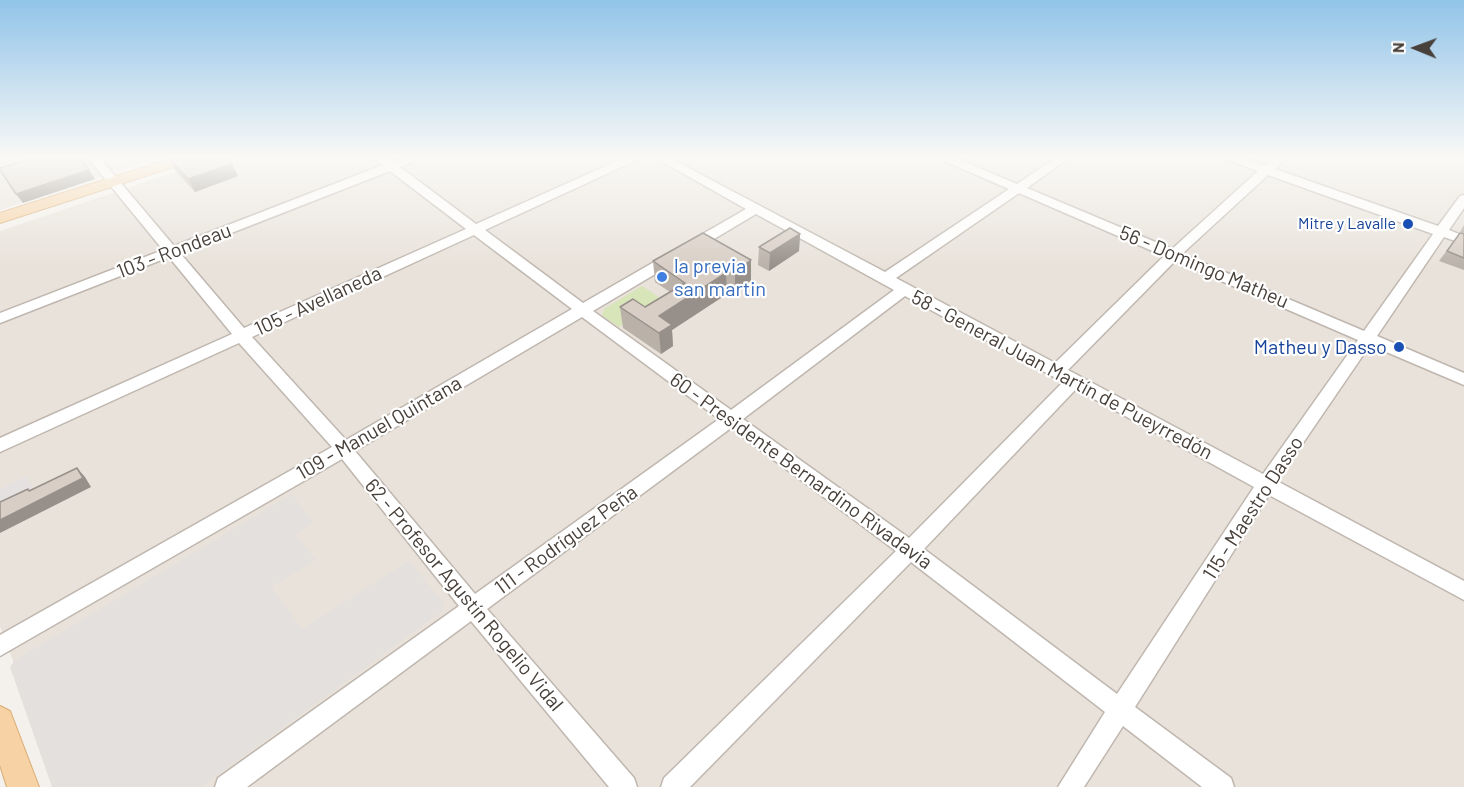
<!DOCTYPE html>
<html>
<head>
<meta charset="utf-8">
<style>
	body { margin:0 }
	#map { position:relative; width:1464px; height:787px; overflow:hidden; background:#f4f1ec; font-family:Barlow,sans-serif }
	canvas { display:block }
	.north { position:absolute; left:1386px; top:18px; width:60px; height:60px; -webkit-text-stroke:4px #fff; paint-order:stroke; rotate:271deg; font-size:16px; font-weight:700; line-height:24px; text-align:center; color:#48403a }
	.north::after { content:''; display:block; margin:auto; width:21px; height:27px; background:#48403a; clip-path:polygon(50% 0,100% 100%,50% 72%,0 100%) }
</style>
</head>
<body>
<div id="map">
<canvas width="1464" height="787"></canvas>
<div class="north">N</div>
</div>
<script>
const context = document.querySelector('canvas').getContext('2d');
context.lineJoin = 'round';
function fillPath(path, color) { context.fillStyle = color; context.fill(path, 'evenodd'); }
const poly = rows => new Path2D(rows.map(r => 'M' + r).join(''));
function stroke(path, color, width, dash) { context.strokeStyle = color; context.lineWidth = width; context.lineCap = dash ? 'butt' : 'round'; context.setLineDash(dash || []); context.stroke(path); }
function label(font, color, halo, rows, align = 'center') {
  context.font = font + ' Barlow,sans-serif'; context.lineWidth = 4.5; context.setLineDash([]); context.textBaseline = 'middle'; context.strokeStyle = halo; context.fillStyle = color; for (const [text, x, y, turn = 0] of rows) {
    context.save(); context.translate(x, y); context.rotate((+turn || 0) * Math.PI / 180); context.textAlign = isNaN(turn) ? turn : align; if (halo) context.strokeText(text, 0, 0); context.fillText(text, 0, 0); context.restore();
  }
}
fillPath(poly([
	[0,157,163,157,0,210],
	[219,157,1464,157,1464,787,62,787,0,627,0,231]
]), '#e8e2da');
fillPath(poly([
	[292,494,313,523,295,535,316,560,271,587,302,629,409,561,444,604,441,612,201,787,52,787,10,667,15,660]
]), '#e4e0dd');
fillPath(poly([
	[642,286,663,300,619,327,602,315,604,309]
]), '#d8e5b9');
fillPath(poly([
	[27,476,37,498,0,516,0,489]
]), '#e4e1e0');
const minor = poly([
	[87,157,99,157,174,246,383,165,373,157,386,157,393,162,405,157,421,157,419,159,400,167,476,224,626,157,641,157,639,159,485,230,583,303,746,209,654,157,668,157,885,272,1009,189,940,159,938,157,953,157,1017,184,1057,157,1070,157,1027,188,1172,249,1258,171,1225,159,1223,157,1239,157,1265,166,1275,157,1287,157,1275,169,1438,226,1460,196,1464,195,1464,208,1449,230,1464,236,1464,244,1444,237,1377,336,1464,373,1464,385,1370,345,1277,481,1464,581,1464,600,1269,495,1135,707,1231,778,1234,787,1202,787,1123,726,1084,787,1058,787,1105,712,911,562,690,787,661,787,664,778,896,551,731,428,487,609,634,778,637,787,609,787,471,621,247,787,215,787,218,778,459,606,342,459,0,656,0,635,332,447,239,343,0,452,0,438,232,334,169,257,0,323,0,313,163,250,87,157],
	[390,171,466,229,244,328,180,253,390,171],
	[1268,175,1433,234,1364,331,1182,254,1268,175],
	[1019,193,1164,256,1055,363,896,278,1019,193],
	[756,214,894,290,731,410,593,311,756,214],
	[474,235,572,309,346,440,252,337,474,235],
	[1175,261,1358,340,1263,474,1068,370,1175,261],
	[905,296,1063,382,909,538,743,419,905,296],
	[582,317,719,419,475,594,355,451,582,317],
	[1076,389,1254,487,1117,694,924,549,1076,389]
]);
const major = poly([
	[176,157,197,157,195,160,0,223,0,213,176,157],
	[0,706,10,711,39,787,7,787,0,765,0,706]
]);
stroke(minor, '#bfb7af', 3);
stroke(major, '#daac74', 2);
fillPath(minor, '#fff');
fillPath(major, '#f6d2a4');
fillPath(poly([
	[169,159,238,176,195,192,176,172],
	[1464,225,1464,270,1439,261,1460,233,1462,233,1460,232],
	[703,233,751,281,735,293,727,294,672,330,673,346,661,354,623,328,620,307,645,307,670,292,655,282,653,261],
	[800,234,799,251,769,271,758,265,759,247]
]), '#bab1a9');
fillPath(poly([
	[232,164,238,176,195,192,188,179],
	[89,170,95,179,23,203,16,194],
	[800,234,799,251,769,271,770,253],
	[751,260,751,281,735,293,735,272],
	[726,273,727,294,672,330,673,346,661,354,659,333,659,316],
	[77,468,85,477,91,487,0,533,0,520]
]), '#97908a');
const building = poly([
	[38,157,79,157,89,170,16,194,0,170,0,168,38,157],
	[176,157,224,157,232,164,188,179,169,159,176,157],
	[790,228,800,234,770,253,759,247,790,228],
	[703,233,751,260,735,272,726,273,659,316,672,325,659,333,620,307,633,299,645,307,685,283,653,261,703,233],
	[1460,233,1464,234,1464,258,1447,251,1460,233],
	[77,468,83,478,0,520,0,502,28,489,29,491,77,468]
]);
fillPath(building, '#d8cec5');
stroke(building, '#97908a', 1.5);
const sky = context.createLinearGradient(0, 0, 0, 267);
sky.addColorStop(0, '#91c4e9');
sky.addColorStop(0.59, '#faf9f6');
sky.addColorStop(1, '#faf9f600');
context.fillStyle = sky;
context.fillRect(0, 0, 1464, 267);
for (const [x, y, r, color] of [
	[1408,224,6,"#1a4fb4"],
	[662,277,6,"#3f7fe0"],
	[1399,347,6,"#1a4fb4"]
]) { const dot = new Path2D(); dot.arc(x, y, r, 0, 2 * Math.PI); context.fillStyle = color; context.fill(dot); stroke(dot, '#fff', 2); }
label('16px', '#164399', '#fff', [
	["Mitre y Lavalle",1396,224]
], 'right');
label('20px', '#48403a', '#fff', [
	["103 - Rondeau",174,251,-21],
	["56 - Domingo Matheu",1204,267,23],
	["105 - Avellaneda",318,301,-25],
	["58 - General Juan Martín de Pueyrredón",1062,375,28],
	["109 - Manuel Quintana",379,428,-30],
	["60 - Presidente Bernardino Rivadavia",801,471,36],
	["115 - Maestro Dasso",1253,508,-57],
	["111 - Rodríguez Peña",566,540,-36],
	["62 - Profesor Agustín Rogelio Vidal",464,595,50]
]);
label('20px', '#366cbe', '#fff', [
	["la previa",674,266],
	["san martin",674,289]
], 'left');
label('20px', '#164399', '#fff', [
	["Matheu y Dasso",1387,347]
], 'right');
</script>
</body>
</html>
